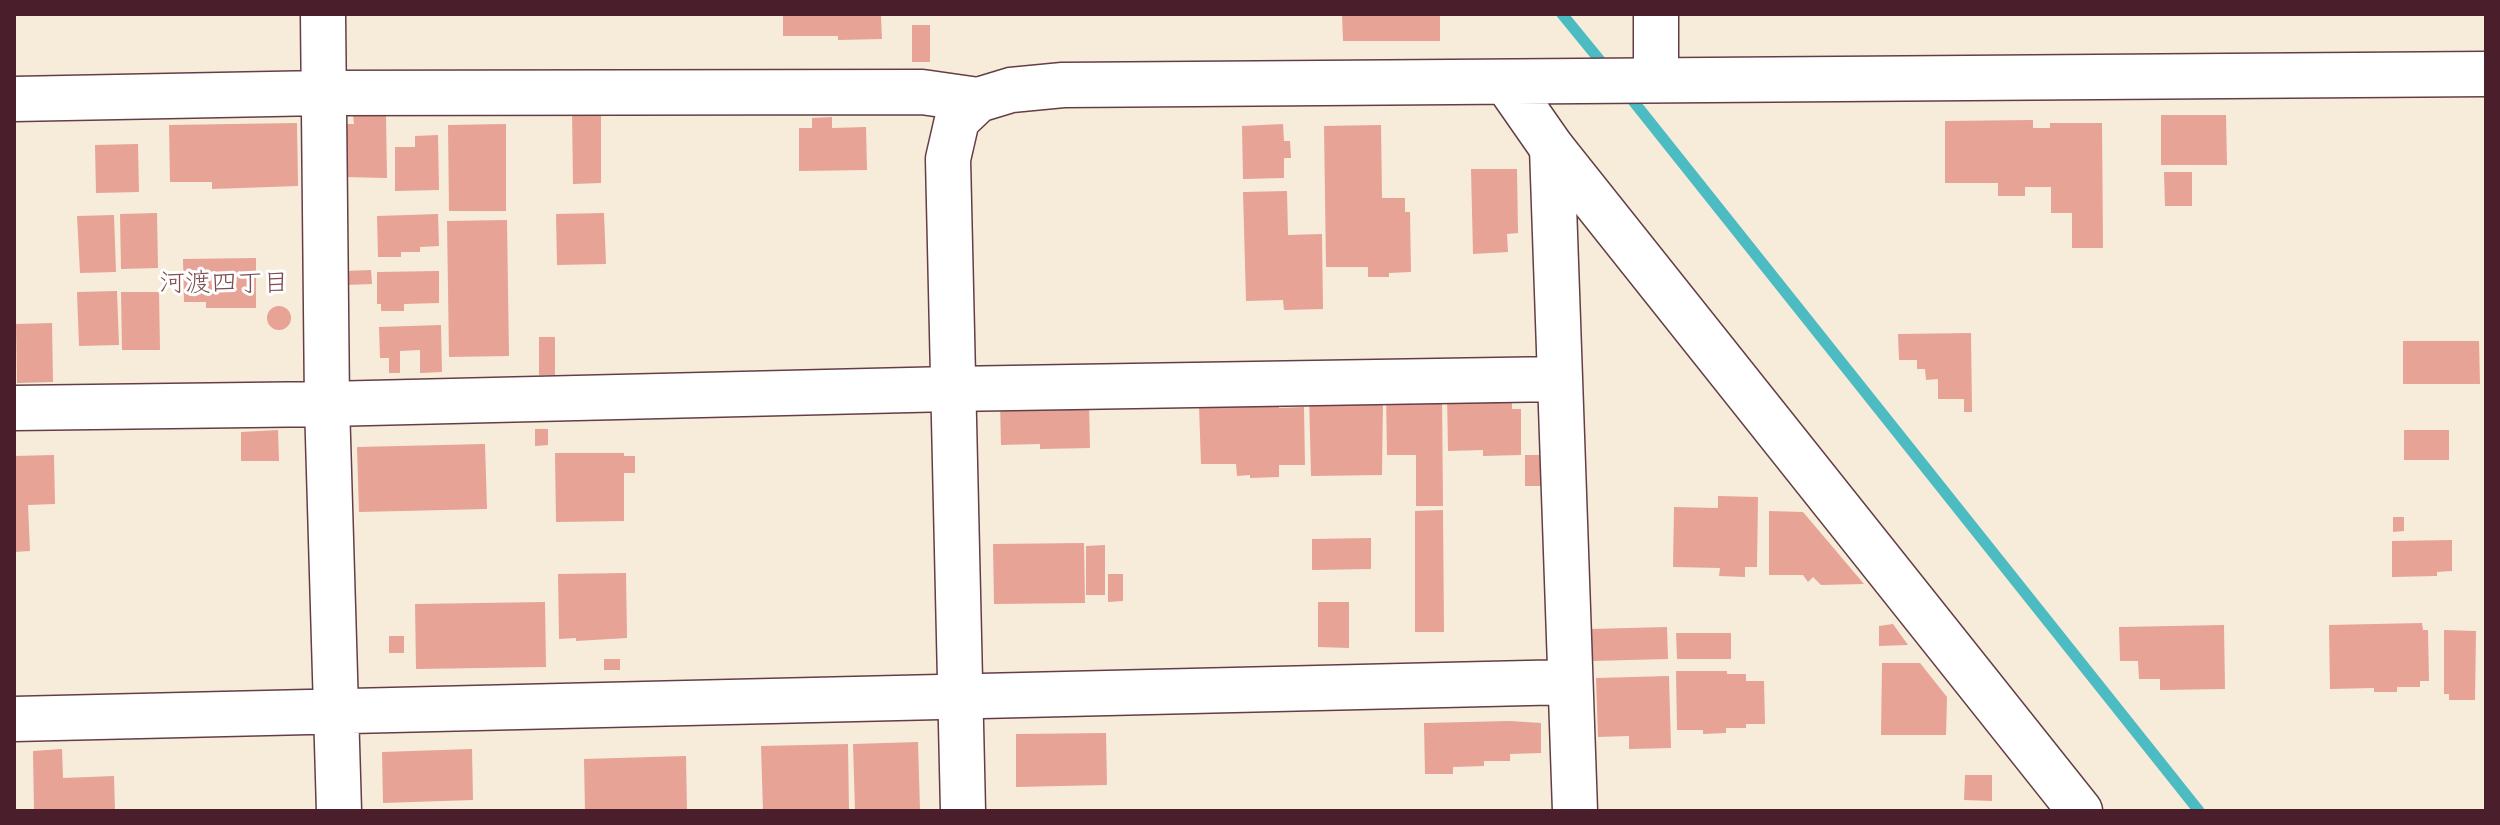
<!DOCTYPE html>
<html>
<head>
<meta charset="utf-8">
<style>
	body { margin:0 }
	#map { position:relative; width:2500px; height:825px; overflow:hidden; background:#f7ecda; font-family:Mali,sans-serif }
	canvas { display:block }
	.frame { position:absolute; inset:0; border:16px solid #4a1f2b; pointer-events:none }
</style>
</head>
<body>
<div id="map">
<canvas width="2500" height="825"></canvas>
<div class="frame"></div>
</div>
<script>
const context = document.querySelector('canvas').getContext('2d');
context.lineJoin = 'round';
const poly = rows => new Path2D(rows.map(r => 'M' + r).join(''));
function stroke(path, color, width, dash) { context.strokeStyle = color; context.lineWidth = width; context.lineCap = dash ? 'butt' : 'round'; context.setLineDash(dash || []); context.stroke(path); }
function fillPath(path, color) { context.fillStyle = color; context.fill(path, 'evenodd'); }
function label(font, color, halo, rows, align = 'center') {
  context.font = font + ' Mali,"Klee One",sans-serif'; context.lineWidth = 6; context.setLineDash([]); context.textBaseline = 'middle'; context.strokeStyle = halo; context.fillStyle = color; for (const [text, x, y, turn = 0] of rows) {
    context.save(); context.translate(x, y); context.rotate((+turn || 0) * Math.PI / 180); context.textAlign = isNaN(turn) ? turn : align; if (halo) context.strokeText(text, 0, 0); context.fillText(text, 0, 0); context.restore();
  }
}
stroke(poly([
	[1562,14,1607,69],
	[1626,92,2199,811]
]), '#4cbbc2', 11);
fillPath(poly([
	[783,14,881,16,882,39,838,40,838,36,783,36],
	[1342,14,1440,14,1440,41,1343,41],
	[912,25,930,25,930,62,912,62],
	[572,110,601,110,601,183,573,184],
	[353,115,386,115,387,178,345,177,344,124,354,124],
	[2161,115,2226,115,2227,165,2161,165],
	[832,117,832,128,866,127,867,170,799,171,799,128,812,128,812,118],
	[2033,120,2033,128,2050,128,2050,123,2102,123,2103,248,2072,248,2072,213,2051,213,2051,187,2025,187,2025,196,1998,196,1998,183,1945,183,1945,121],
	[297,123,298,186,212,189,212,182,170,182,169,125],
	[506,124,506,211,449,211,448,125],
	[1283,124,1284,141,1290,141,1291,158,1284,158,1284,178,1243,179,1242,126],
	[1381,125,1382,198,1405,198,1405,212,1410,212,1411,272,1389,273,1389,277,1368,277,1368,267,1326,267,1324,126],
	[438,135,439,190,395,191,395,147,415,147,415,136],
	[138,144,139,192,96,193,95,145],
	[1471,169,1517,169,1518,233,1507,234,1508,252,1473,254],
	[2164,172,2192,172,2192,206,2165,206],
	[1287,191,1288,235,1322,234,1323,309,1284,310,1283,300,1246,301,1243,192],
	[157,213,158,268,121,269,120,214],
	[604,213,606,264,557,265,556,214],
	[438,214,439,246,420,247,420,252,401,252,401,257,378,257,377,216],
	[114,215,116,272,80,273,77,216],
	[507,220,509,356,449,357,447,221],
	[256,258,256,308,206,308,206,302,184,302,183,259],
	[371,270,372,284,345,285,344,271],
	[439,271,439,303,404,304,404,311,381,311,381,304,377,304,377,272],
	[117,291,119,345,79,346,77,292],
	[121,292,159,292,160,350,122,350],
	'267 318a12 12 0 1 1 24 0a12 12 0 1 1-24 0Z',
	[52,323,53,382,17,383,16,324],
	[441,325,442,372,420,373,420,350,400,351,400,373,389,373,389,358,380,358,379,327],
	[1971,333,1972,412,1964,412,1964,399,1938,399,1938,379,1926,380,1925,369,1917,369,1917,360,1899,360,1898,334],
	[539,337,555,337,555,375,539,375],
	[2403,341,2479,341,2480,384,2403,384],
	[1442,393,1443,506,1416,506,1416,455,1387,455,1386,394],
	[1512,393,1512,409,1521,409,1521,455,1483,456,1483,450,1448,451,1447,394],
	[1309,396,1383,398,1382,475,1311,476],
	[1089,401,1090,448,1040,449,1040,444,1001,445,1000,403],
	[1279,404,1279,408,1304,407,1305,465,1279,465,1279,477,1250,478,1250,475,1237,476,1236,464,1201,464,1199,406],
	[535,429,548,429,548,445,535,446],
	[278,430,279,461,241,461,241,432],
	[2404,430,2449,430,2449,460,2404,460],
	[485,444,487,509,359,512,357,447],
	[555,453,624,453,624,456,635,456,635,473,624,473,624,521,556,522],
	[54,455,55,504,28,505,30,551,14,552,14,456],
	[1525,455,1545,455,1545,486,1525,486],
	[1718,496,1758,497,1757,567,1745,567,1745,577,1719,576,1720,568,1673,567,1674,507,1718,508],
	[1443,510,1444,632,1415,632,1415,511],
	[1769,511,1803,512,1864,584,1821,585,1813,577,1808,582,1803,575,1769,575],
	[2393,517,2404,517,2404,531,2393,532],
	[1371,538,1371,569,1312,570,1312,539],
	[2452,540,2452,571,2437,572,2437,576,2392,577,2392,541],
	[1084,543,1085,603,994,604,993,544],
	[1105,545,1105,595,1086,595,1086,546],
	[626,573,627,638,576,641,576,638,559,639,558,574],
	[1108,574,1123,574,1123,601,1108,602],
	[545,602,546,667,416,669,415,604],
	[1318,602,1349,602,1349,648,1318,647],
	[2422,623,2423,630,2428,630,2429,681,2420,681,2420,687,2397,687,2397,692,2374,692,2374,688,2330,689,2329,625],
	[1893,624,1908,645,1879,646,1879,626],
	[2224,625,2225,689,2160,690,2160,679,2139,679,2138,661,2120,661,2119,627],
	[1667,627,1668,659,1591,661,1590,629],
	[2444,630,2476,631,2475,700,2449,700,2449,694,2444,694],
	[1676,633,1731,633,1731,659,1677,659],
	[389,636,404,636,404,653,389,653],
	[604,659,620,659,620,670,604,670],
	[1882,663,1920,663,1947,697,1946,735,1881,735],
	[1676,671,1727,671,1727,674,1746,674,1746,681,1764,681,1765,724,1746,724,1746,728,1726,728,1726,733,1703,734,1703,730,1677,730],
	[1669,676,1671,748,1629,749,1629,736,1598,737,1596,678],
	[1510,721,1541,723,1541,753,1510,754,1510,761,1484,761,1484,766,1453,767,1453,774,1425,774,1424,723],
	[1106,733,1107,785,1016,787,1016,734],
	[918,742,920,810,855,811,853,744],
	[848,744,849,811,763,811,761,746],
	[62,749,63,778,114,776,115,811,34,811,33,751],
	[472,749,473,800,383,803,382,752],
	[686,756,687,811,585,811,584,759],
	[1965,775,1992,775,1992,801,1964,800]
]), '#e7a395');
const minor = poly([
	[323,14,327,404,339,811],
	[1656,14,1656,80],
	[14,99,322,93,922,92,978,100],
	[1552,148,1575,811],
	[14,408,327,404,951,389,1559,379],
	[14,719,1570,682]
]);
const tertiary = poly([
	[1506,82,1552,148,2080,811],
	[963,811,948,159,957,120,978,100,1011,90,1063,85,2486,74]
]);
stroke(minor, '#643e45', 47);
stroke(tertiary, '#643e45', 47);
stroke(minor, '#fff', 44);
stroke(tertiary, '#fff', 44);
label('26px', '#814d50', '#fff', [
	["河渡四丁目",224,283]
]);
</script>
</body>
</html>
